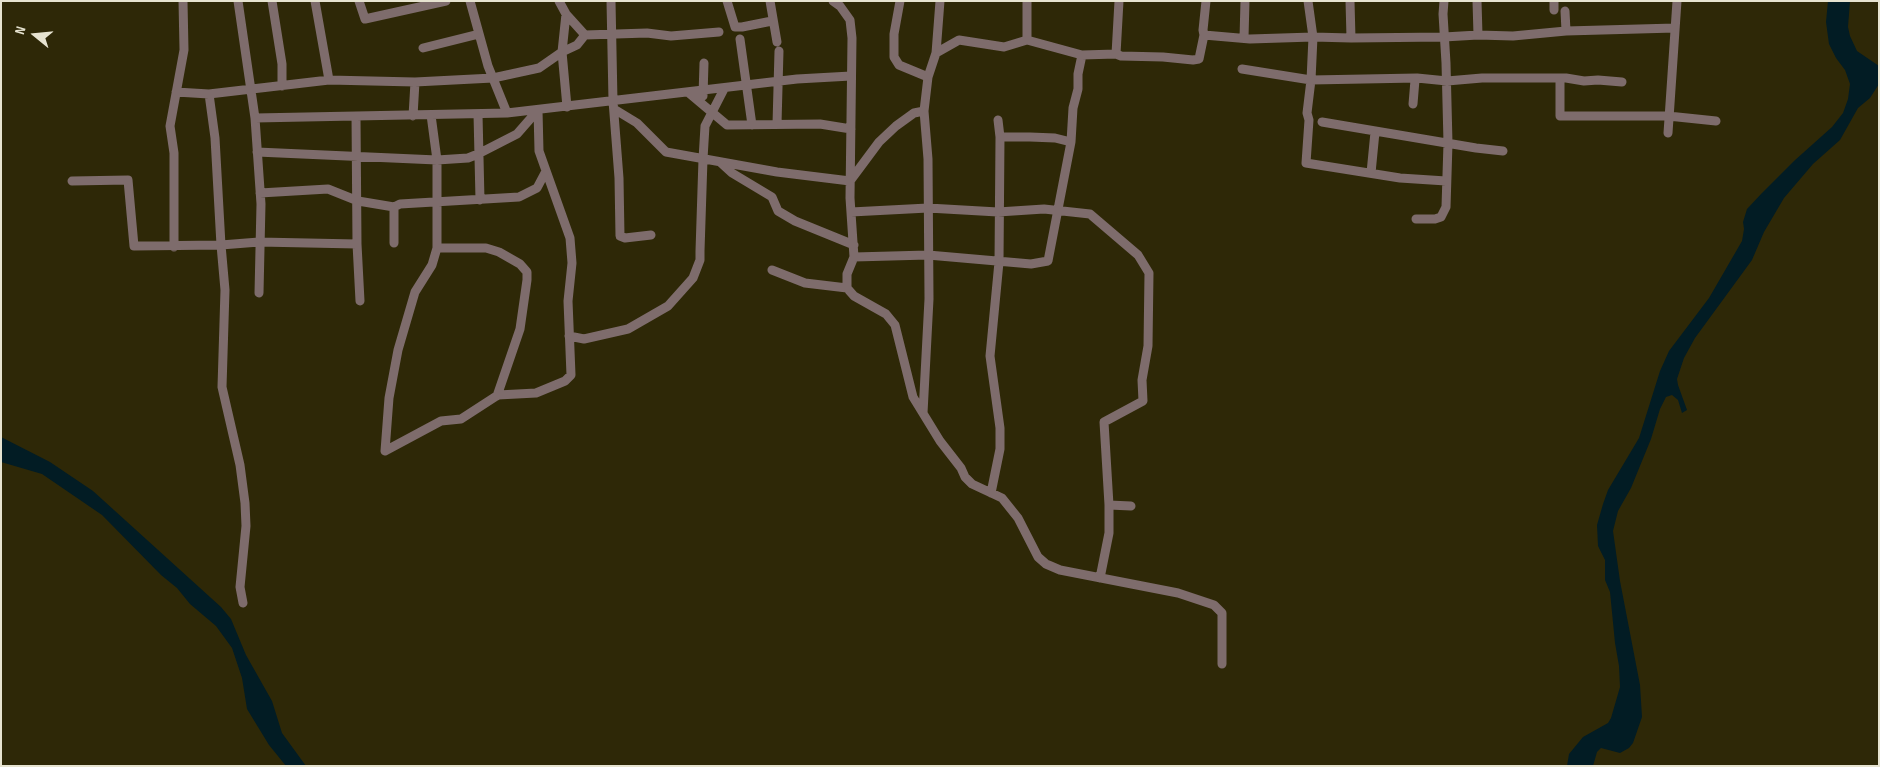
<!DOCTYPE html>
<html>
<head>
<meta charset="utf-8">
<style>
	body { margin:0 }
	#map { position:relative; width:1880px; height:767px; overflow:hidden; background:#2e2807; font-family:"Sofia Sans Condensed",sans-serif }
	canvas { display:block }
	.frame { position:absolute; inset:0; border:2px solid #e6e3d0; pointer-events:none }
	.north { position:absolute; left:10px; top:10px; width:50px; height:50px; -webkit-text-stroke:4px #2e2807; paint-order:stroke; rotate:287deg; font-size:14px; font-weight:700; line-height:20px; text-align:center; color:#e6e3d0 }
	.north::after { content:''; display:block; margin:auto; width:18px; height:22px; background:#e6e3d0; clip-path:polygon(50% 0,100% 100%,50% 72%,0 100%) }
</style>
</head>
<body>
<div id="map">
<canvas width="1880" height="767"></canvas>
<div class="frame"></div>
<div class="north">N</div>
</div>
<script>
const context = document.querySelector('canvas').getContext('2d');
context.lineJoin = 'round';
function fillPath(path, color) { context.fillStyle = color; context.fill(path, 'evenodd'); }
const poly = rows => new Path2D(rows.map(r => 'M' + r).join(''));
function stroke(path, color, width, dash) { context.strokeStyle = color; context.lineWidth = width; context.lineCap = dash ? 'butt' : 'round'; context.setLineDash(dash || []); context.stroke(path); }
fillPath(poly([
	[1828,1,1850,1,1848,27,1850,36,1857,51,1879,66,1879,84,1870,98,1858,108,1840,140,1813,164,1784,198,1764,232,1752,260,1695,338,1684,358,1677,379,1678,385,1687,410,1682,413,1678,400,1672,395,1666,397,1660,409,1651,439,1631,488,1618,511,1613,531,1620,581,1640,685,1642,717,1633,743,1629,748,1620,753,1601,748,1597,752,1593,766,1567,766,1569,754,1583,737,1608,723,1611,718,1620,687,1619,666,1615,643,1610,592,1605,580,1605,560,1598,546,1597,525,1603,504,1608,490,1639,438,1660,371,1669,351,1709,298,1742,241,1744,229,1743,222,1747,209,1762,193,1794,161,1832,127,1843,113,1848,99,1850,84,1845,70,1836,58,1829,44,1826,22],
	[1,437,50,462,93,491,221,607,231,619,246,655,272,701,282,733,306,766,286,766,269,745,247,709,242,678,232,648,216,626,190,604,177,588,161,575,102,515,42,474,1,462]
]), '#021c24');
stroke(poly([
	[238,1,255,118,261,204,259,293],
	[272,1,282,64,282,86],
	[315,1,329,80],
	[359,1,365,19,446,1],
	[470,1,488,66,507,113],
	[559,1,566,14,585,35],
	[611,1,613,101,619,178,620,236,625,238,651,235],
	[727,1,735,27,742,27,772,21],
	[770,1,777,42],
	[833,1,840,6,850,20,852,38,850,198,854,257,847,274,847,288,854,296,886,314,895,325,913,397,940,441,961,468,965,477,972,484,1002,498,1018,518,1038,557,1046,564,1060,570,1178,593,1214,605,1222,613,1222,664],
	[900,1,894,34,894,57,899,65,928,77,936,53,940,1],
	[1308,1,1313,37,1311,80,1307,113,1309,120,1306,163,1400,178,1446,181],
	[1350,1,1351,38],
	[1477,1,1478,35],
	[1554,10,1554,1],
	[1565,11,1566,31],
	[566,14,562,52,567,107],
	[1204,35,1250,39,1313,37,1351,38,1444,37,1478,35,1513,36,1566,31,1675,28],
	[1244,38,1245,1],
	[740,39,752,125],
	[1027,40,1027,1],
	[423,48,479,34],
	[936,53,959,40,1004,47,1027,40,1082,55,1116,54,1121,56,1163,57,1193,60,1199,59,1204,35,1203,30,1206,1],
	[1116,54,1119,1],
	[1242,69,1311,80,1417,78,1447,81,1482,78,1566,78,1584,81,1598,80,1622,82],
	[1560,79,1560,116,1668,116,1716,121],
	[176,92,209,94,329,80,415,82,493,78,539,68,562,52,577,45,585,35,647,33,671,36,719,32],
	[689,93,727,125,820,124,851,129],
	[703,96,704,63],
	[1413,104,1415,80],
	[614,109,637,123,666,152,777,172,850,181,879,142,896,126,914,113,924,111],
	[478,114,480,200],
	[356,116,357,244,360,301],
	[413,116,415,82],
	[255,118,507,113,797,79,851,76],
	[1322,122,1476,148,1503,151],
	[777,124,779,51],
	[1668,133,1677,1],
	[1071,142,1073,108,1078,89,1078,74,1082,55],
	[257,152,437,160,468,158,478,154,517,134,538,110,539,151,570,238,572,263,568,301,571,375,565,381,536,393,498,395,461,419,441,421,385,451],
	[720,162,732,173,772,197,778,211,795,221,854,245],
	[1371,173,1375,132],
	[72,181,128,180,134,246,221,245,215,138,209,94],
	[260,193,328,189,358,201,394,207,400,204,519,197,537,188,546,171],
	[394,207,394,243],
	[851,212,928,208,998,212,1044,209,1090,214,1138,255,1149,273,1148,346,1142,380,1143,401,1104,422,1109,505,1109,533,1100,578],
	[1416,219,1435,219,1441,217,1446,207,1448,143,1446,63,1443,14,1444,1],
	[174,247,174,153,170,126,184,50,183,1],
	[437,248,486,248,499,252,520,264,527,272,527,280,520,329,497,396],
	[854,257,928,255,1031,264,1048,261,1071,142,1055,138,1030,137,1000,137],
	[772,270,805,283,847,288],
	[569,336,584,339,628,329,668,306,693,278,700,260,700,251,703,159,705,126,724,89],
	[923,413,929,299,928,159,924,111,928,77],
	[385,451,389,398,398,350,415,292,432,265,437,248,437,160,431,115],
	[991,493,1000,449,1000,428,990,356,999,262,1000,137,998,120],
	[1109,505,1131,506],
	[243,603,240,587,246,526,245,503,240,465,222,387,225,290,221,245,259,242,357,244]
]), '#7e6c6c', 9);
</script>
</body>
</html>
